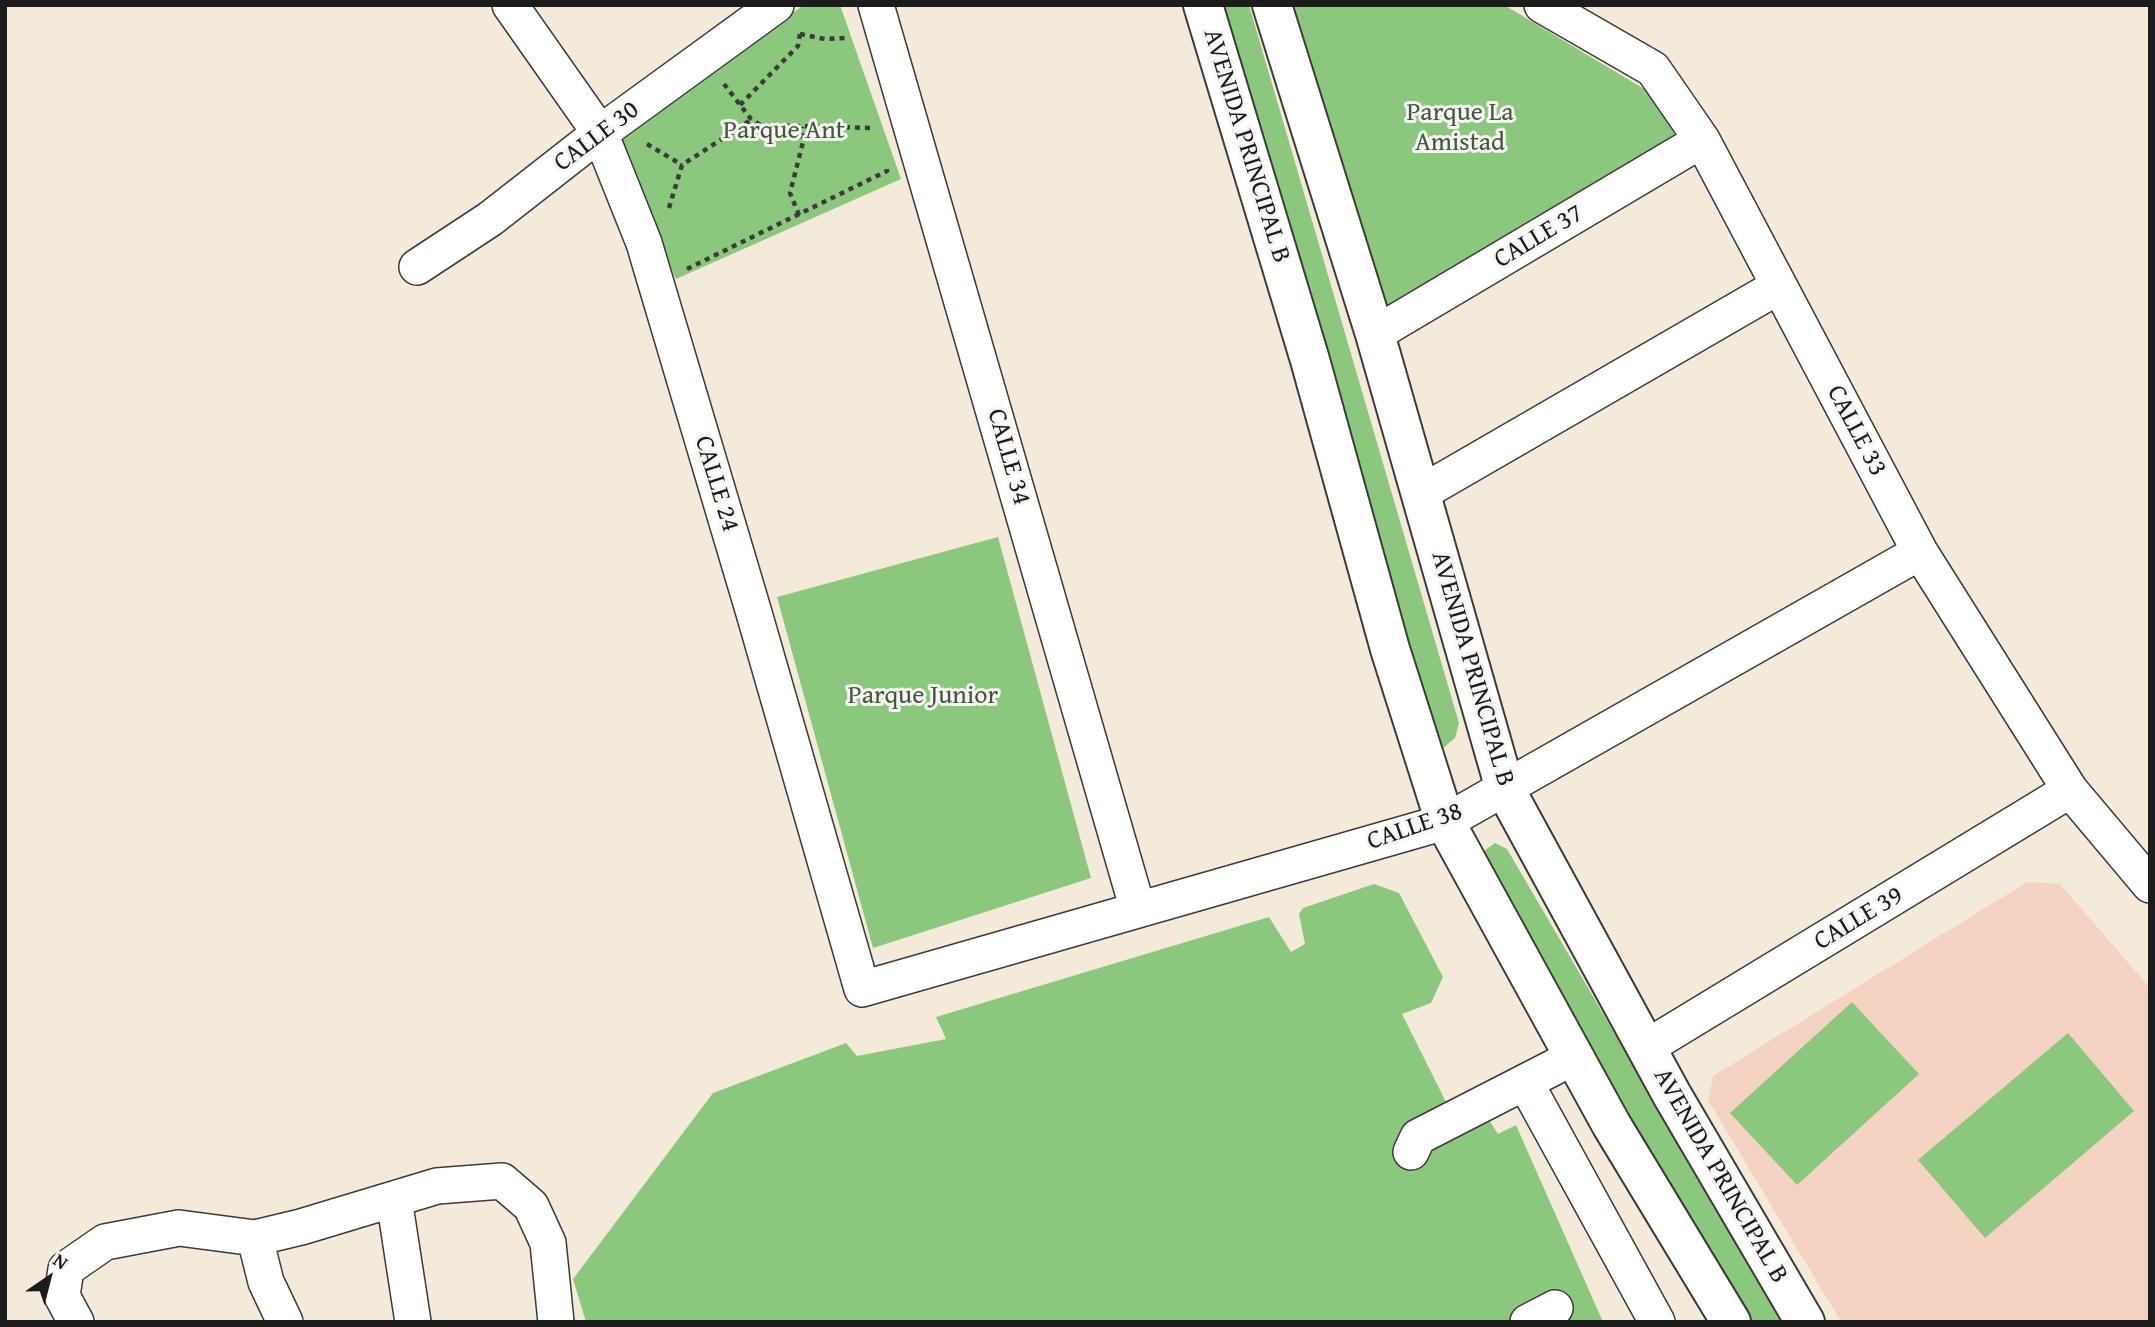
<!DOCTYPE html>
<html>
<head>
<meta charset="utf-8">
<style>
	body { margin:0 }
	#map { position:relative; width:2155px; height:1327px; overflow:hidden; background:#f4ead9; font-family:"Gentium Book Plus",serif }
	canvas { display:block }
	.frame { position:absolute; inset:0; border:7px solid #1c1c1c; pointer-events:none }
	.north { position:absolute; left:14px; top:1243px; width:70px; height:70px; -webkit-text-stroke:5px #f6f6f2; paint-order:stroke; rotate:35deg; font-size:19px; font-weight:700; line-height:28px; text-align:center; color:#1c1c1c }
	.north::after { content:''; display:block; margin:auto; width:24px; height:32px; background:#1c1c1c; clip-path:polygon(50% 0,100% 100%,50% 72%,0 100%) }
</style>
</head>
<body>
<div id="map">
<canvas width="2155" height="1327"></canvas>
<div class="frame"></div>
<div class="north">N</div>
</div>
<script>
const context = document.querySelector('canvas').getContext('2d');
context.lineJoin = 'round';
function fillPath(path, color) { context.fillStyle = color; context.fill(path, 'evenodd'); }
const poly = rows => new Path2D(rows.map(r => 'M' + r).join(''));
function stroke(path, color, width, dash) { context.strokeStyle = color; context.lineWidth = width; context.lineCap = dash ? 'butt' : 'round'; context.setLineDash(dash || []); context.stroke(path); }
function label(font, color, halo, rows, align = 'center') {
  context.font = font + ' "Gentium Book Plus",serif'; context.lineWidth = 6; context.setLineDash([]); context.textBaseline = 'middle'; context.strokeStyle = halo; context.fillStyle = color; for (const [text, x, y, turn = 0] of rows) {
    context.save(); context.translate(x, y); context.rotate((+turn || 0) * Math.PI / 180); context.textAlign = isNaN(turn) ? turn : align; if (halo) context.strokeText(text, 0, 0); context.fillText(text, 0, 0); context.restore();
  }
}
fillPath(poly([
	[2027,882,2060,884,2150,988,2150,1322,1841,1322,1708,1100,1713,1076]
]), '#f5d3c2');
fillPath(poly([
	[804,5,840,5,901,179,676,279,608,142],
	[1212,5,1249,5,1459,723,1455,738,1442,749,1430,746],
	[1294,5,1504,5,1651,93,1679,142,1388,313],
	[998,537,1091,878,873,948,777,597],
	[1495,843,1507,849,1783,1322,1741,1322,1481,853],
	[1374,884,1399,893,1443,977,1431,1003,1402,1014,1448,1106,1474,1097,1498,1134,1516,1125,1603,1322,586,1322,573,1279,713,1093,846,1043,857,1056,946,1039,936,1017,1269,917,1291,952,1305,944,1299,914,1303,908],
	[1852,1002,1919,1074,1797,1185,1730,1113],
	[2068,1033,2134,1111,1985,1238,1918,1160]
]), '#8bc87d');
const minor = poly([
	[510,5,600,133,644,243,754,613,862,989,1445,822,1920,552],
	[876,5,1138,910],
	[1542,5,1653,69,1702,140,1920,552,2070,790,2150,885],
	[417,267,490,219,600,133,776,5],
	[1375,334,1702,140],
	[1421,493,1779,286],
	[1647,1047,2070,790],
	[1525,1082,1657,1322],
	[1411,1152,1418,1137,1574,1057],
	[394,1199,413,1322],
	[76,1322,62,1296,66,1269,105,1242,179,1228,255,1238],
	[285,1322,266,1282,255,1238,301,1227,437,1186,502,1181,531,1206,548,1243,556,1322],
	[1528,1322,1555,1308]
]);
const major = poly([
	[1203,5,1310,360,1390,649,1445,822,1611,1124,1731,1322],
	[1272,5,1375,334,1505,789,1672,1095,1805,1322]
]);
stroke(minor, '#3c3b38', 38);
stroke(major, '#3c3b38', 42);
stroke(poly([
	[800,34,825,39,846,38],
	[724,84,751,119,760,125,874,128],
	[740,105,798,46,800,34],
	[647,144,682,165],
	[669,208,682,165,751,120],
	[799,215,790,193,803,142,802,127],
	[687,269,887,171,887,169]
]), '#3c3b38', 4.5, [5, 5]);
stroke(minor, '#fff', 35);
stroke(major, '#fff', 38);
label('26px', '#43583e', '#f6f6f2', [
	["Parque La",1460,113],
	["Amistad",1460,143],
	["Parque Ant",784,131],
	["Parque Junior",923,696]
]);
label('26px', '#1c1c1c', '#f6f6f2', [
	["CALLE 30",597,137,-37],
	["AVENIDA PRINCIPAL B",1246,146,73],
	["CALLE 37",1539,237,-31],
	["CALLE 33",1856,431,62],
	["CALLE 34",1008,457,74],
	["CALLE 24",716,484,73],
	["AVENIDA PRINCIPAL B",1472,669,74],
	["CALLE 38",1415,827,-19],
	["CALLE 39",1859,919,-31],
	["AVENIDA PRINCIPAL B",1720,1176,60]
]);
</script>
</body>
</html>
